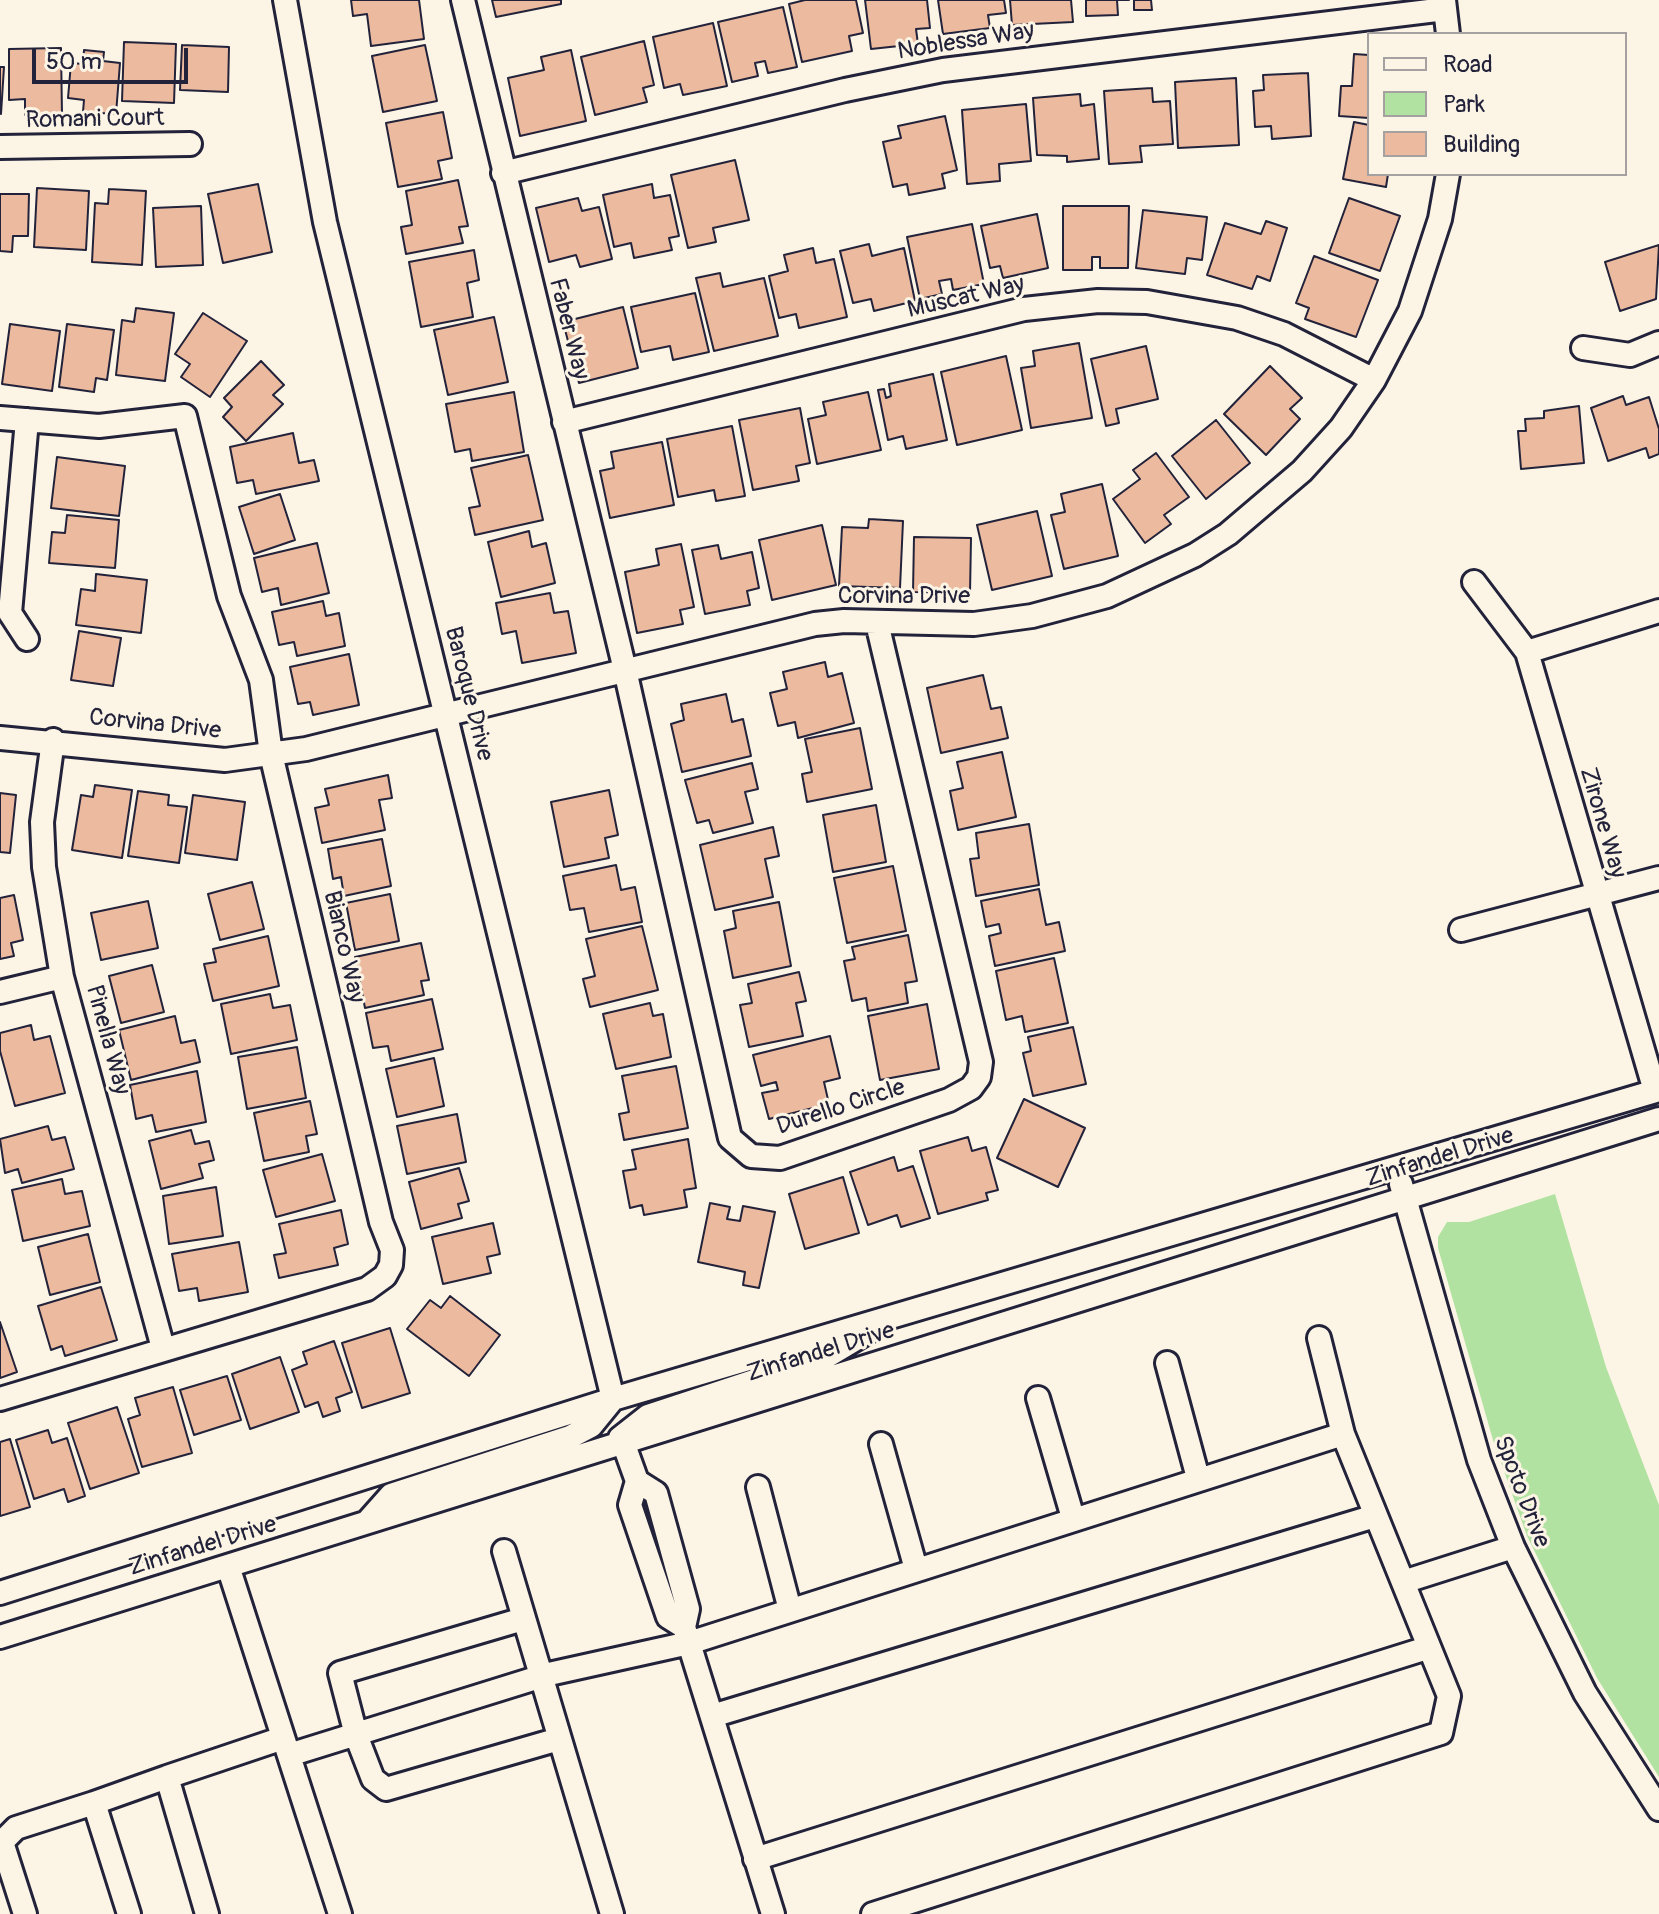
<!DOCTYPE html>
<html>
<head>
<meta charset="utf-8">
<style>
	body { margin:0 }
	#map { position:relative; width:1659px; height:1914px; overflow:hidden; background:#fcf5e5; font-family:Pangolin,sans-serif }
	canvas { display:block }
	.legend { position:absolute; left:1367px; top:32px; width:260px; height:144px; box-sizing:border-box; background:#fcf5e5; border:2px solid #a5a1a1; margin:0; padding:10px 14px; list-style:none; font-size:24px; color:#22223b }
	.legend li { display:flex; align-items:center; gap:16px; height:40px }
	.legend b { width:40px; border:2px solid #a5a1a1 }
	.scale { position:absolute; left:32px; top:48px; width:156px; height:36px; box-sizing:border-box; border:4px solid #22223b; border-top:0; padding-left:10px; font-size:24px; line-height:28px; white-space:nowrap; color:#22223b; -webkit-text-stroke:6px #fcf5e5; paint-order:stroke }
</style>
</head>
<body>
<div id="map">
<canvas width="1659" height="1914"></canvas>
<ul class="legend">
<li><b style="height:10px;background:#fcf5e5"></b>Road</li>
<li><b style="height:22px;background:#b2e2a1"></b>Park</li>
<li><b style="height:22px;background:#ecba9e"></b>Building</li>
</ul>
<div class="scale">50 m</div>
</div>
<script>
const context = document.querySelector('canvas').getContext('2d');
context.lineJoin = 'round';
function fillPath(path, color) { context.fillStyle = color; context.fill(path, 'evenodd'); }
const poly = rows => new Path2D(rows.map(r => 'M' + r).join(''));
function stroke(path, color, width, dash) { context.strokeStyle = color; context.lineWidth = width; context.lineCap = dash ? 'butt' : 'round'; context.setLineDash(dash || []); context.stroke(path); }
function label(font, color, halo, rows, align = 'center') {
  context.font = font + ' Pangolin,sans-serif'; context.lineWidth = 6; context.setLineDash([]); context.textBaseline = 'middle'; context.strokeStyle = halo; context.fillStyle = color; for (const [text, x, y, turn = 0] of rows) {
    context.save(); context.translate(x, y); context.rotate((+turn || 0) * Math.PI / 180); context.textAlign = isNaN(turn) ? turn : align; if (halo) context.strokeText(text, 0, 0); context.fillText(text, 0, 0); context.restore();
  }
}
fillPath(poly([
	[1555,1194,1606,1367,1659,1505,1659,1777,1597,1678,1527,1536,1493,1440,1438,1248,1438,1237,1447,1222,1469,1222]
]), '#b2e2a1');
const building = poly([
	[351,0,419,0,424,39,371,46,367,14,353,16,351,0],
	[492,0,561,0,561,4,496,17,492,0],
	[805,0,856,0,863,33,849,36,852,51,802,62,789,4,805,0],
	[865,0,927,0,930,28,916,29,918,44,871,49,865,0],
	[938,0,1004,0,1006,13,988,15,990,28,943,34,938,0],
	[1010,0,1071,0,1073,22,1012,25,1010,0],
	[1086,0,1129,0,1117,0,1118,15,1086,16,1086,0],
	[1134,0,1151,0,1152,10,1134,10,1134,0],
	[783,7,797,67,768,73,765,61,755,63,758,76,732,82,718,22,783,7],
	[713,23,727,86,683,95,680,84,664,88,653,37,713,23],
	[644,41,654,85,643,88,647,102,595,115,581,57,644,41],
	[124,42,176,44,174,103,122,101,124,42],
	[182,45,229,47,228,92,180,90,182,45],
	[425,45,437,101,383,112,372,56,425,45],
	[61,48,62,115,25,115,25,99,9,100,9,49,61,48],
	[84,50,104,52,103,61,120,63,116,114,83,112,84,100,68,98,71,63,83,64,84,50],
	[571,50,586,121,520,136,508,78,544,70,541,57,571,50],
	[1354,54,1369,55,1369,118,1339,116,1341,86,1352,86,1354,54],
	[0,67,4,67,1,114,0,113,0,67],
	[1308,73,1311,136,1272,139,1271,126,1255,127,1253,91,1264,90,1263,75,1308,73],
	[1236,78,1239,145,1178,148,1175,82,1236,78],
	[1152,88,1153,102,1170,101,1173,144,1140,146,1142,162,1109,164,1104,91,1152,88],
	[1080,94,1081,106,1094,104,1099,159,1067,162,1067,156,1037,155,1033,98,1080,94],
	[1026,104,1031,161,999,164,1000,181,967,184,962,110,1026,104],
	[443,112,452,158,438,161,442,179,398,187,386,123,443,112],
	[945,116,957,170,942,174,945,188,909,195,907,184,893,187,883,142,901,138,898,126,945,116],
	[1354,122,1369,125,1369,174,1388,174,1386,187,1343,179,1354,122],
	[735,160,749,220,713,228,716,242,688,248,671,175,735,160],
	[458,180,468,226,459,227,463,243,406,254,401,227,412,225,406,191,458,180],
	[258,184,272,252,223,263,208,194,258,184],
	[652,184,654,198,670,195,679,236,669,238,672,250,634,258,631,243,614,247,603,195,652,184],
	[37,188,89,191,86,250,34,247,37,188],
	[109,189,146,191,142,265,92,262,95,203,108,204,109,189],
	[0,194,29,194,28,236,13,236,12,252,0,251,0,194],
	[578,198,582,211,599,207,612,259,580,267,576,255,549,262,536,208,578,198],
	[1349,198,1400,216,1380,271,1329,253,1349,198],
	[201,206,203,265,156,267,153,208,201,206],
	[1063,206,1129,206,1128,268,1100,268,1100,257,1092,257,1092,270,1063,270,1063,206],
	[1143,210,1207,217,1202,260,1187,258,1185,274,1136,268,1143,210],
	[1037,214,1048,268,1003,278,1000,266,990,268,981,226,1037,214],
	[1266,221,1287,228,1270,281,1257,276,1252,289,1207,275,1225,223,1261,234,1266,221],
	[972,224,984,284,953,290,951,279,939,281,942,294,920,299,907,237,972,224],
	[869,244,872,256,904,248,915,301,874,311,871,299,853,303,840,251,869,244],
	[1659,245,1656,299,1620,311,1605,262,1659,245],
	[813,248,816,263,834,259,847,317,799,328,796,314,779,318,769,276,788,271,784,255,813,248],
	[474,250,479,280,467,283,473,317,421,327,409,262,474,250],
	[1314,256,1378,280,1356,337,1305,319,1309,308,1296,303,1314,256],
	[720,273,723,287,764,278,778,336,714,351,696,278,720,273],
	[695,293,709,352,673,360,670,346,641,352,631,307,695,293],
	[623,307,638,368,579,383,563,322,623,307],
	[136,308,174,313,165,381,116,375,122,320,134,322,136,308],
	[203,313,247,341,210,397,181,377,190,364,175,354,203,313],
	[494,317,508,382,448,395,434,330,494,317],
	[10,324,60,331,52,391,2,384,10,324],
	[67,324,114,330,107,380,96,378,94,392,59,387,67,324],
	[1079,343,1092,418,1031,428,1021,368,1035,366,1033,351,1079,343],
	[1146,346,1158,399,1116,409,1119,423,1106,426,1091,359,1146,346],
	[1006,356,1022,430,957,445,941,372,1006,356],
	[261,361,284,385,273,395,283,404,246,441,223,417,232,407,224,398,261,361],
	[1270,366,1302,398,1290,409,1300,419,1266,455,1224,414,1270,366],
	[933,374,947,440,906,449,903,436,888,440,878,390,884,389,886,398,891,396,889,384,933,374],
	[514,392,524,452,472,461,470,449,455,452,446,404,514,392],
	[868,392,881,450,817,464,808,419,826,415,823,402,868,392],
	[1623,396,1626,405,1649,397,1659,429,1659,454,1649,458,1646,448,1608,461,1591,408,1623,396],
	[1579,406,1584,463,1521,469,1518,431,1526,431,1525,419,1544,418,1544,411,1579,406],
	[800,408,810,463,796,466,799,481,753,490,739,420,800,408],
	[1216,420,1250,463,1206,499,1172,456,1216,420],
	[732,426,745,496,716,501,714,490,678,497,667,439,732,426],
	[293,433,299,463,314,460,319,481,256,494,253,480,237,483,230,447,293,433],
	[662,442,674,505,610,518,600,471,614,468,611,452,662,442],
	[1156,453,1189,497,1164,515,1171,524,1145,543,1113,499,1140,479,1133,470,1156,453],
	[528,455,543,520,475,535,469,508,480,506,471,468,528,455],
	[57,457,125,466,119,516,51,508,57,457],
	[1102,484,1118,556,1064,569,1051,515,1065,512,1061,494,1102,484],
	[280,494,295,540,254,554,239,507,280,494],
	[1037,511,1052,576,992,590,977,525,1037,511],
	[67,515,119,520,115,568,49,563,52,532,65,533,67,515],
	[869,519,903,521,900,588,839,586,842,527,868,528,869,519],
	[822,525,836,585,772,600,759,540,822,525],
	[529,531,532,547,546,543,555,583,501,597,488,542,529,531],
	[914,537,971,538,970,593,913,592,914,537],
	[317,543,329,593,281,605,278,588,262,592,254,558,317,543],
	[681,544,694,607,680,610,683,624,637,633,625,572,659,565,656,549,681,544],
	[718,545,721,559,752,552,759,588,747,591,750,605,705,614,692,550,718,545],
	[96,574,147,580,141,633,76,625,81,589,95,591,96,574],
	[550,593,554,613,568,611,576,653,522,663,516,631,502,634,496,603,550,593],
	[323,601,326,616,339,613,345,646,297,656,294,642,279,645,272,612,323,601],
	[79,631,121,638,113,686,71,680,79,631],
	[349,654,359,705,313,715,310,702,298,704,290,667,349,654],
	[825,662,828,677,842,673,854,723,798,738,795,722,778,726,770,693,787,689,783,672,825,662],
	[983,675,991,709,1001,707,1008,738,941,753,927,688,983,675],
	[726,694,732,722,743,719,751,756,682,772,671,724,684,720,681,704,726,694],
	[860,728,872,789,807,802,802,774,812,772,805,739,860,728],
	[1002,752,1016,817,958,830,950,791,963,788,957,762,1002,752],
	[752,763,758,789,745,792,753,823,713,833,709,820,697,823,685,780,752,763],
	[388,775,392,798,379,800,385,830,322,843,315,808,329,805,325,789,388,775],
	[95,785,132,790,122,858,72,850,81,795,93,797,95,785],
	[609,790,618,835,605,838,609,858,564,867,551,802,609,790],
	[138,791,169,795,168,805,187,807,179,863,128,856,138,791],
	[0,793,16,795,10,853,0,852,0,793],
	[193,795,245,802,237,860,185,853,193,795],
	[876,805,886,862,833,872,823,815,876,805],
	[1029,824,1039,885,976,896,970,859,979,858,976,833,1029,824],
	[773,827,779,856,765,859,773,897,715,910,700,845,773,827],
	[382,839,391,886,344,896,341,877,333,879,328,849,382,839],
	[616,865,621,890,635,887,642,922,589,932,584,908,570,910,563,876,616,865],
	[893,866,906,931,847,943,834,878,893,866],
	[252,882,264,929,220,940,208,894,252,882],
	[1039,889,1046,925,1059,922,1065,951,995,966,989,936,1001,933,999,924,986,927,981,901,1039,889],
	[390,894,399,941,355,950,346,903,390,894],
	[14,895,23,940,11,943,14,956,0,959,0,898,14,895],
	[148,901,158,948,101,960,91,913,148,901],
	[779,902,791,966,733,978,724,931,736,928,733,911,779,902],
	[642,926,658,990,590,1007,583,979,595,976,586,939,642,926],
	[908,935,917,981,905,983,908,1003,868,1011,866,998,852,1001,844,961,855,959,852,947,908,935],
	[268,936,279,986,213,1001,204,964,216,962,213,949,268,936],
	[421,943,429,980,421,981,424,995,365,1008,355,957,421,943],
	[1054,958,1068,1023,1025,1032,1022,1016,1006,1020,996,971,1054,958],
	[152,965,164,1012,121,1023,109,976,152,965],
	[799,972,806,1001,796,1003,803,1036,749,1047,740,1005,752,1003,748,984,799,972],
	[270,994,273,1008,290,1005,297,1040,231,1054,221,1004,270,994],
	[432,999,443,1049,391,1061,388,1046,373,1048,366,1013,432,999],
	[650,1003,653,1016,663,1014,671,1057,616,1069,603,1014,650,1003],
	[927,1004,939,1069,880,1080,868,1016,927,1004],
	[175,1016,181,1043,195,1040,200,1062,131,1080,119,1030,175,1016],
	[31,1025,34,1040,50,1036,65,1093,15,1106,0,1051,0,1033,31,1025],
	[1073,1027,1086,1084,1033,1096,1023,1053,1031,1051,1028,1037,1073,1027],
	[830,1036,840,1078,824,1082,829,1104,769,1119,762,1093,778,1090,776,1082,761,1086,753,1055,830,1036],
	[297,1047,306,1098,247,1109,238,1057,297,1047],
	[434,1058,444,1106,397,1117,386,1069,434,1058],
	[676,1066,688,1128,624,1140,619,1114,629,1112,622,1076,676,1066],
	[197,1071,206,1122,156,1132,152,1115,136,1119,130,1085,197,1071],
	[1024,1099,1085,1128,1058,1187,997,1158,1024,1099],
	[310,1101,317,1134,306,1136,309,1152,264,1161,254,1113,310,1101],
	[457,1114,466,1162,407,1174,397,1126,457,1114],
	[48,1126,52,1140,65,1137,74,1169,22,1183,18,1169,5,1173,0,1139,48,1126],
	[191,1130,195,1144,209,1141,214,1160,199,1164,203,1178,161,1189,149,1141,191,1130],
	[968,1137,972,1151,986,1147,998,1190,986,1193,988,1200,938,1214,920,1151,968,1137],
	[688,1139,696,1188,684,1190,687,1207,644,1215,642,1205,630,1208,623,1171,636,1169,632,1150,688,1139],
	[322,1154,335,1201,276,1217,263,1170,322,1154],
	[894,1157,898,1171,913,1166,930,1218,901,1227,897,1215,868,1225,850,1172,894,1157],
	[459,1168,469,1201,458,1204,462,1218,421,1229,409,1182,459,1168],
	[843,1177,859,1233,805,1249,789,1194,843,1177],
	[62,1179,65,1194,82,1191,90,1226,23,1241,12,1190,62,1179],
	[216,1187,223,1236,169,1244,163,1196,216,1187],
	[710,1203,730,1207,727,1219,740,1221,743,1206,775,1212,759,1288,743,1285,745,1272,698,1262,710,1203],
	[341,1210,348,1244,334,1248,338,1265,279,1278,274,1255,286,1253,279,1224,341,1210],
	[493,1223,500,1254,487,1257,491,1273,443,1284,432,1237,493,1223],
	[88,1234,100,1282,50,1295,38,1247,88,1234],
	[239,1242,248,1292,199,1301,197,1288,179,1291,172,1254,239,1242],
	[101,1287,117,1340,65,1356,62,1346,51,1350,38,1306,101,1287],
	[450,1296,500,1335,469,1376,407,1329,430,1300,441,1308,450,1296],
	[0,1322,17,1372,0,1378,0,1322],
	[390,1328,410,1393,362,1408,342,1343,390,1328],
	[334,1341,352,1392,336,1398,340,1411,323,1417,318,1402,305,1407,292,1370,307,1364,303,1352,334,1341],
	[280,1357,299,1412,250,1429,232,1374,280,1357],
	[227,1376,241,1420,194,1435,180,1390,227,1376],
	[173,1387,192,1453,142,1467,128,1419,140,1415,135,1398,173,1387],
	[117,1407,139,1473,90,1489,68,1423,117,1407],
	[48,1430,52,1443,67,1438,85,1496,68,1502,64,1489,34,1499,16,1440,48,1430],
	[10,1439,30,1507,0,1516,0,1442,10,1439]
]);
fillPath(building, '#ecba9e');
stroke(building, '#22223b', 2);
const minor = poly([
	[285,0,325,222,613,1399],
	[463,0,625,670,730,1138,751,1156,780,1158,949,1100,971,1088,979,1077,981,1062,877,623],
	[1444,0,1448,34],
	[0,147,190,144],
	[503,173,845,90,943,70,1445,9],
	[1583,348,1630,355,1659,343],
	[0,418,99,426,185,416,229,596,261,680,271,754,381,1222,392,1250,391,1265,385,1276,367,1289,0,1399],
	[564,422,1024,309,1098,301,1147,302,1237,318,1284,334,1374,380],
	[1474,582,1527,652,1655,1091],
	[27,639,10,613,27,420],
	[1527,652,1659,611],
	[0,738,225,760,306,749,815,624,844,621,974,624,1032,616,1107,596,1195,555,1228,534,1302,471,1341,428,1374,380,1410,311,1440,219,1448,174],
	[53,740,42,822,44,867,62,977,163,1348],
	[1461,930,1659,878],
	[0,992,62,977],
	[1401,1184,1479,1460,1513,1547,1585,1693,1659,1809],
	[1319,1338,1343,1434],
	[1167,1363,1198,1478],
	[1038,1398,1073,1518],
	[620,1438,648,1416,824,1358,876,1327],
	[623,1442,637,1481,630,1505,668,1617,684,1627],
	[881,1444,916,1569],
	[637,1481,656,1493,688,1609,684,1627,773,1914],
	[758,1487,790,1610],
	[367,1522,391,1495,570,1437,591,1426,613,1399],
	[504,1551,612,1914],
	[228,1566,340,1914],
	[1403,1582,1513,1547],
	[0,1593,613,1399,1659,1090],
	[523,1619,340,1673,356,1735,373,1779,386,1789,559,1739],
	[0,1637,1659,1119],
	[712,1716,1375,1516],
	[289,1755,549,1674,689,1643,1343,1434,1449,1696,1441,1733,873,1914],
	[755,1859,1427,1648],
	[25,1914,2,1842,16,1828,94,1803],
	[129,1914,94,1803,167,1777],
	[207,1914,167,1777,283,1738]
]);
stroke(minor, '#22223b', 28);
stroke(minor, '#fcf5e5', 22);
label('24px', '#22223b', '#fcf5e5', [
	["Noblessa Way",966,42,-9],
	["Romani Court",95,120,-1],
	["Muscat Way",966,298,-13],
	["Faber Way",568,329,76],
	["Corvina Drive",904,597],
	["Baroque Drive",468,694,76],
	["Corvina Drive",155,725,6],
	["Zirone Way",1602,823,74],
	["Bianco Way",343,947,77],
	["Pinella Way",107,1040,75],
	["Durello Circle",841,1108,-18],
	["Zinfandel Drive",1440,1158,-17],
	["Zinfandel Drive",821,1353,-17],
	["Spoto Drive",1521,1492,69],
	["Zinfandel Drive",203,1547,-17]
]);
</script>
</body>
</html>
